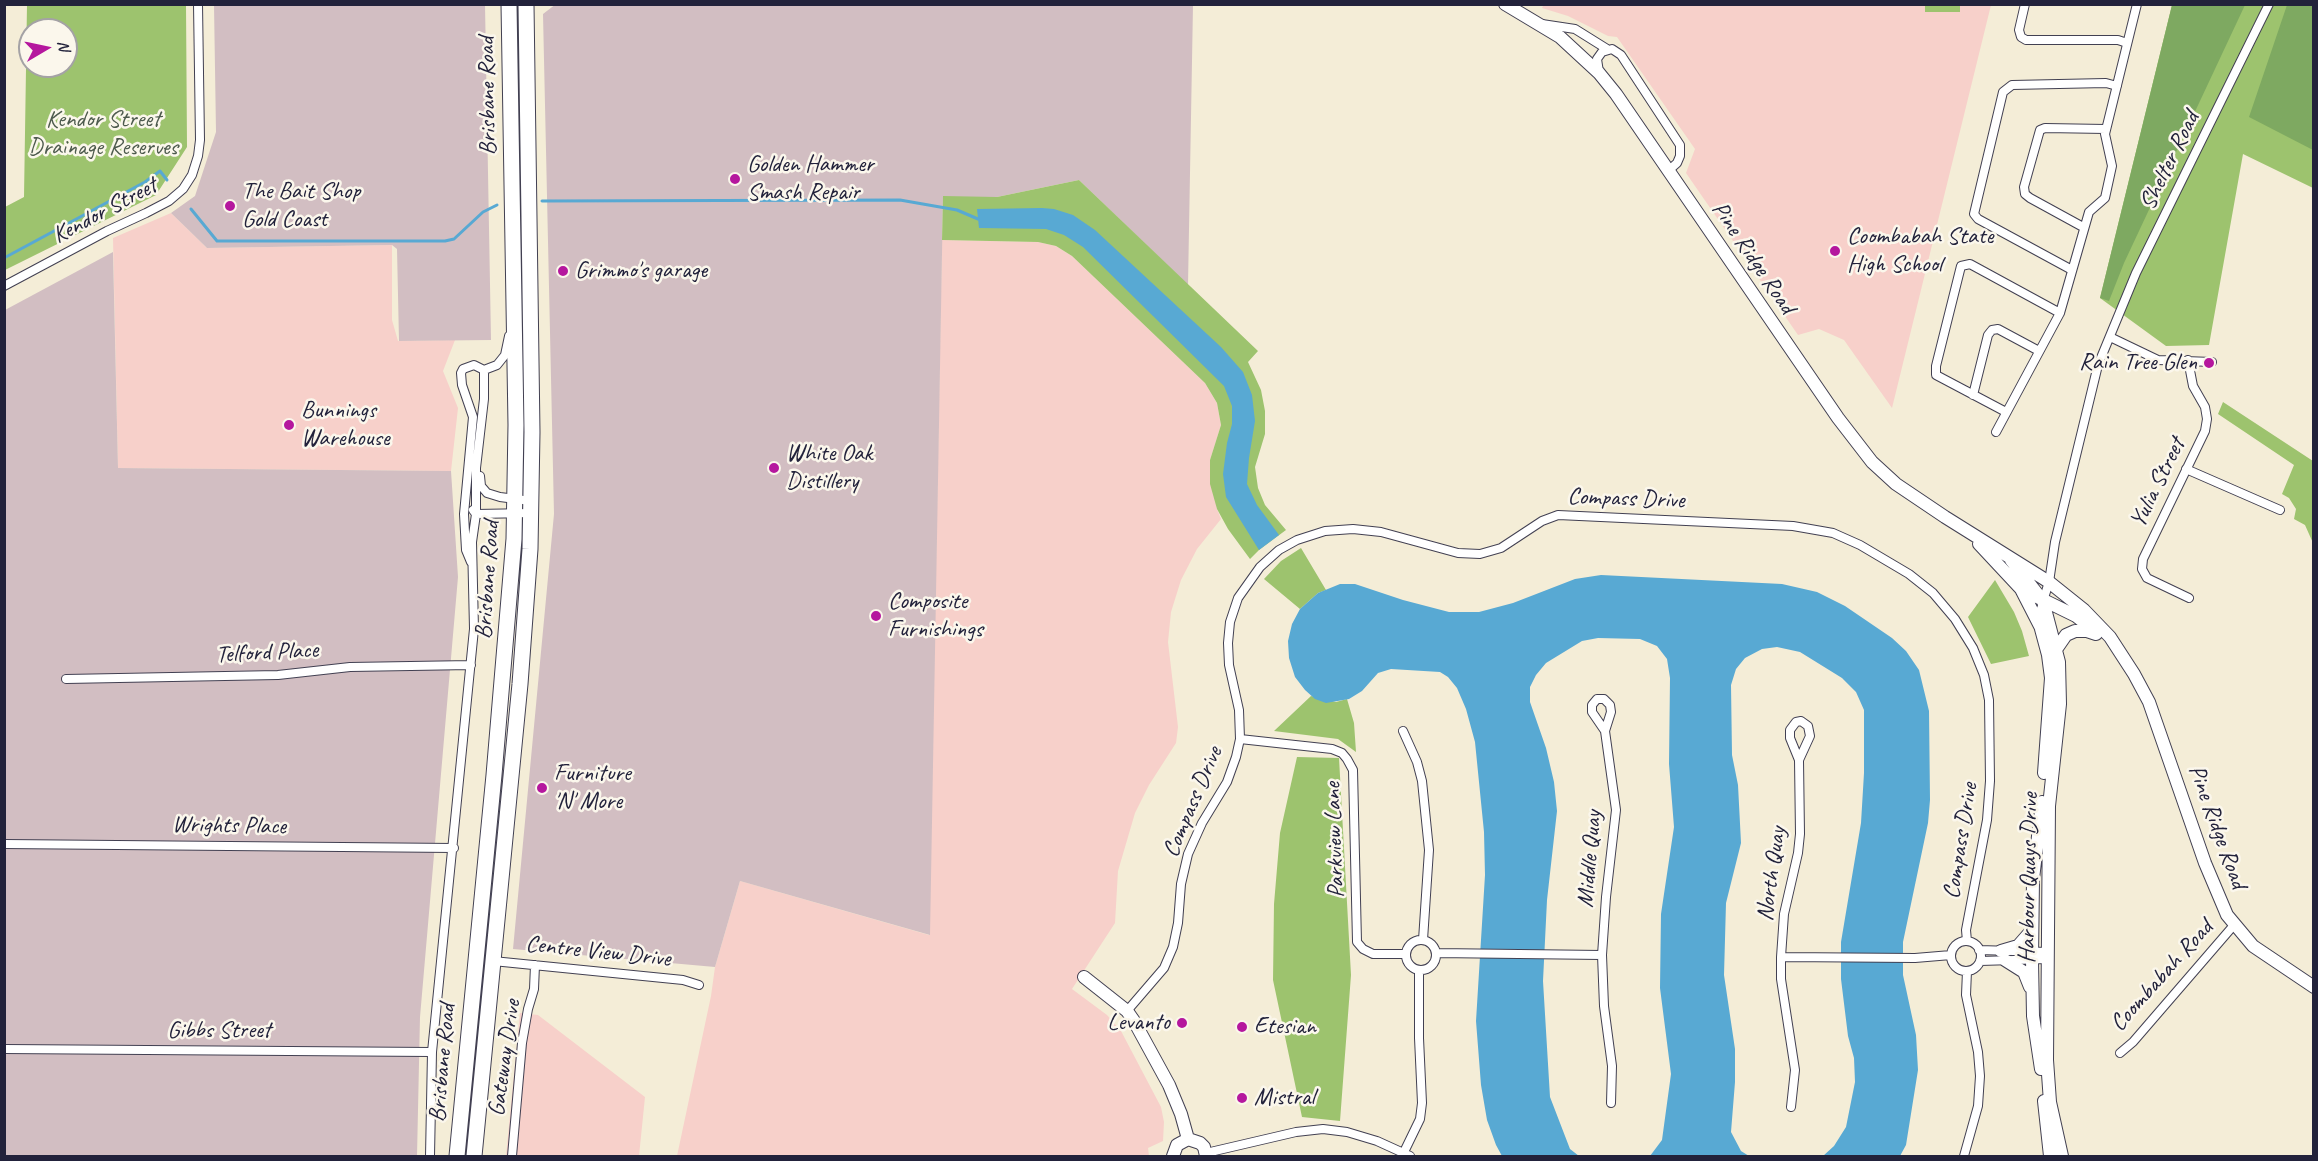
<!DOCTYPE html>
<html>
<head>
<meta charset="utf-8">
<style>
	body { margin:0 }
	#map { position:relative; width:2318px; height:1161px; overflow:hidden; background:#f4edd7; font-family:Caveat,sans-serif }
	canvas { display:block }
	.frame { position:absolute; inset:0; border:6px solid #22223b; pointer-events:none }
	.north { position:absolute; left:18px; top:18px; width:60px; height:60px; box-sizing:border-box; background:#fbf7ec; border:2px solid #a4a2a5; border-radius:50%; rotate:81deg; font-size:16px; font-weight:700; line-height:24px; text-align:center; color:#22223b }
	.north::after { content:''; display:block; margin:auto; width:21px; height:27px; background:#b5179e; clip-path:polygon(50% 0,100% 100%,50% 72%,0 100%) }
</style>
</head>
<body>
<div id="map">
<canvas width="2318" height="1161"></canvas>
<div class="frame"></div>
<div class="north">N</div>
</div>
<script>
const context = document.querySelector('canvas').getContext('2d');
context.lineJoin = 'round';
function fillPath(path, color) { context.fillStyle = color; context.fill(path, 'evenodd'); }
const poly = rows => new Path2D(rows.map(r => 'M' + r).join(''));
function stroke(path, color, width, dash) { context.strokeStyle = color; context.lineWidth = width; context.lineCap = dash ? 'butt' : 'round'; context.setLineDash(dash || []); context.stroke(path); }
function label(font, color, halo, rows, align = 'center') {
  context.font = font + ' Caveat,sans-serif'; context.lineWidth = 5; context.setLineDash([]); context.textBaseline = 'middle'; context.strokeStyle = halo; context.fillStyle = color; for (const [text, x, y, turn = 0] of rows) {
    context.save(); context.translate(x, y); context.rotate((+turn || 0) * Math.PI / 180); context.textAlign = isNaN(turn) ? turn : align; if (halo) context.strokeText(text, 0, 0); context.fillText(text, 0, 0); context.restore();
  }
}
fillPath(poly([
	[1544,4,1991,5,1892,408,1844,340,1819,329,1798,335,1686,173,1695,149,1617,37,1608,36,1568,16,1542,8],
	[171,213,207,248,392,245,392,320,398,341,455,340,443,371,458,408,451,471,118,468,113,238],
	[942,240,1038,242,1056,246,1072,256,1205,383,1217,403,1221,425,1210,460,1217,509,1221,519,1197,549,1181,580,1171,612,1168,642,1178,727,1176,743,1149,785,1135,813,1118,871,1115,923,1072,989,1107,1015,1121,1031,1161,1107,1164,1122,1163,1141,1148,1148,1149,1156,677,1156,711,996,715,967,740,881,929,935],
	[520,1013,538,1015,645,1097,639,1156,499,1156,506,1156]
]), '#f7d0ca');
fillPath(poly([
	[556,4,1193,5,1188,285,1079,180,997,197,943,197,930,935,740,881,715,967,513,949,554,514,543,14],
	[214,5,485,5,491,340,399,341,397,249,392,245,207,248,171,213,195,196,216,132],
	[113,252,118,468,451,471,458,577,420,1017,417,1156,5,1156,5,310]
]), '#d2bec2');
fillPath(poly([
	[27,5,186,5,187,147,156,195,5,270,5,207,24,197],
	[30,30,66,30,66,66,30,66],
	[1925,5,1960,5,1960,12,1925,12],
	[2172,5,2313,5,2313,188,2243,154,2209,345,2166,346,2100,298],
	[1079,180,1258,351,1248,362,1261,390,1265,411,1265,434,1255,467,1258,488,1265,505,1286,530,1259,550,1250,559,1228,529,1217,509,1210,484,1210,460,1221,425,1217,403,1205,383,1072,256,1056,246,1038,242,942,240,943,196,997,197],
	[2223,402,2313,461,2313,543,2305,525,2294,519,2296,509,2289,498,2282,494,2294,465,2218,414],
	[1301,548,1326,590,1318,593,1300,609,1264,579,1281,561],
	[1995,580,2014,612,2022,631,2029,656,1991,664,1968,617],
	[1311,696,1336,702,1347,699,1354,723,1356,752,1338,739,1274,731],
	[1297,757,1339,758,1351,975,1340,1121,1302,1117,1273,980,1274,904,1280,833]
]), '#9dc36e');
fillPath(poly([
	[2172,5,2245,5,2124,263,2109,301,2100,298],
	[2287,5,2313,5,2313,150,2249,117]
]), '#7ea961');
fillPath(poly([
	[1042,208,1054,209,1073,215,1095,230,1221,347,1243,372,1252,395,1255,421,1249,458,1247,484,1257,505,1279,535,1259,550,1226,497,1223,474,1227,443,1232,424,1232,406,1224,386,1083,247,1064,235,1046,229,979,228,977,209],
	[1601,575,1782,584,1817,592,1845,606,1892,638,1906,651,1919,670,1929,711,1930,800,1928,823,1903,942,1903,975,1916,1035,1918,1070,1906,1145,1900,1156,1823,1156,1834,1146,1846,1127,1855,1082,1854,1058,1848,1036,1841,979,1841,942,1861,823,1864,773,1864,710,1856,692,1842,678,1800,652,1777,647,1762,649,1745,658,1736,669,1731,685,1732,755,1738,785,1741,843,1726,903,1724,975,1735,1049,1735,1082,1731,1132,1741,1151,1749,1156,1650,1156,1662,1140,1671,1074,1660,988,1661,914,1674,827,1669,764,1670,678,1667,659,1657,646,1640,639,1598,638,1582,641,1546,663,1536,675,1530,687,1530,702,1546,748,1554,782,1557,811,1547,900,1543,981,1550,1097,1570,1149,1579,1156,1502,1156,1496,1145,1487,1120,1481,1085,1476,1021,1485,875,1484,832,1475,742,1466,709,1457,688,1448,677,1440,672,1391,669,1378,673,1362,691,1349,699,1326,703,1315,699,1305,690,1295,677,1289,658,1288,641,1292,624,1300,609,1318,593,1340,584,1355,584,1403,600,1449,612,1479,612,1513,603,1575,579]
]), '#58a9d3');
stroke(poly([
	[542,201,900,200,957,210,978,219],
	[191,209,217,241,445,241,454,239,483,212,497,205],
	[4,258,145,182,160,171,167,180]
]), '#58a9d3', 3);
const street = poly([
	[2025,4,2019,30,2021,37,2026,40,2118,40,2127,43],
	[1542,24,1575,29,1607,49],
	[1599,72,1597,59,1602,52,1612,49,1621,55,1680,145,1680,156,1677,163,1668,171],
	[2083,227,2030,198,2025,194,2024,187,2040,130,2045,128,2106,129],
	[2072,270,1978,219,1974,214,2003,92,2012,85,2106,83,2117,86],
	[4,286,107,231,146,213,169,201,183,189,192,175,198,156,200,140,198,4],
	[2110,337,2158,360,2212,362],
	[2188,360,2193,386,2205,407,2207,419,2205,431,2143,559,2142,569,2147,578,2189,598],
	[1973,395,1988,335,1992,330,1998,329,2039,351],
	[2006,412,1936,375,1936,366,1961,266,1970,264,2060,313],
	[1996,432,2060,313,2089,212,2105,198,2112,166,2105,134,2137,4],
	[2186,469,2280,510],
	[480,476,481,486,487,493,500,497,531,501],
	[473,510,476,514,531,513],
	[471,562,466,550,464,514,473,417,462,385,461,373,463,369,474,365,484,370,497,365,505,355,509,336],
	[2043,601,2049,582,2055,542,2098,365,2136,273,2269,4],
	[66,679,278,675,350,667,471,665],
	[1403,731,1417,762,1422,781,1429,850,1423,940],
	[1605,731,1611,712,1610,705,1604,699,1597,699,1592,705,1592,712,1605,731,1616,810,1606,897,1602,955,1604,1006,1612,1066,1611,1103],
	[1240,739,1332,749,1342,753,1347,759,1353,770,1357,942,1363,949,1373,954,1406,954],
	[4,844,454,848],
	'1406 955a15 15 0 1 1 30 0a15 15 0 1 1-30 0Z',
	'1951 956a15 15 0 1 1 30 0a15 15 0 1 1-30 0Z',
	[1979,950,2048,952],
	[1436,953,1602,955],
	[1781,957,1915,958,1951,955],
	[493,961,683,980,699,985],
	[1980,961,2048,959],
	[1127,1011,1164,968,1173,947,1178,923,1181,884,1188,854,1202,823,1227,782,1236,757,1240,739,1239,710,1229,665,1228,643,1230,622,1238,598,1260,567,1279,550,1297,540,1325,531,1353,529,1381,532,1458,553,1480,554,1501,548,1542,521,1558,515,1793,526,1833,533,1860,545,1909,574,1933,593,1955,619,1973,648,1984,675,1989,700,1990,781,1987,820,1966,930,1967,941],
	[4,1049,432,1052],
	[2120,1053,2133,1042,2234,925],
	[1791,1107,1795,1070,1781,979,1781,957,1784,914,1798,853,1800,834,1799,760,1810,736,1808,726,1801,721,1796,722,1790,730,1790,738,1799,760],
	[1404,1152,1420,1119,1422,1103,1419,1038,1419,970],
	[1206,1153,1296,1132,1323,1129,1347,1132,1377,1141,1410,1156],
	[430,1156,432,1052,474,629,472,542,476,514,476,468,484,399,484,370],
	[512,1156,522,1043,528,1009,534,989,535,965],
	[1964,1156,1978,1106,1980,1076,1978,1052,1966,995,1967,971]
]);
const secondary = poly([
	[1505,4,1560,37,1599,73,1616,94,1838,418,1872,462,1896,484,1945,517,2049,582,2084,610,2110,637,2134,674,2149,702,2205,863,2227,915,2253,946,2314,987],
	[1979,544,2021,589,2076,616,2095,631],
	[2011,560,2043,601,2059,662,2060,704,2049,806,2047,1060,2050,1102,2062,1156],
	[2021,589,2041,628],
	[2043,609,2041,629,2048,655,2051,678,2044,773],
	[2057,648,2066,635,2075,631,2087,631,2096,634],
	[2001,951,2018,946,2032,930],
	[2005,960,2024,972,2030,987],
	[1084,977,1127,1011,1134,1021,1169,1085,1181,1114,1188,1139],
	[2041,1069,2033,1016,2032,960,2033,879,2042,802],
	[2044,1101,2050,1156],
	[1173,1156,1177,1145,1188,1139,1200,1143,1204,1147,1206,1156]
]);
const highway = poly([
	[457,1156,494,775,514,539,516,425,509,4],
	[474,1156,520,684,530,549,532,432,526,4]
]);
stroke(street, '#424052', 10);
stroke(secondary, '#424052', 14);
stroke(highway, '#424052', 17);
stroke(street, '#fff', 8);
stroke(secondary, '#fff', 12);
stroke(highway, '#fff', 15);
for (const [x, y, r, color] of [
	[735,179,6,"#b5179e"],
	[230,206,6,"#b5179e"],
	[1835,251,6,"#b5179e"],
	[563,271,6,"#b5179e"],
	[2209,363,6,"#b5179e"],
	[289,425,6,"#b5179e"],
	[774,468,6,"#b5179e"],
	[876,616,6,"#b5179e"],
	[542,788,6,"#b5179e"],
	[1182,1023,6,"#b5179e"],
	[1242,1027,6,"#b5179e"],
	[1242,1098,6,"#b5179e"]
]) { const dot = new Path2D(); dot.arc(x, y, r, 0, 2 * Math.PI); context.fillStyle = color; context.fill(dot); stroke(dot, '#fbf7ec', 2); }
label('24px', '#22223b', '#fbf7ec', [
	["Brisbane Road",488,96,-91],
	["Shelter Road",2170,161,-64],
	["Kendor Street",105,211,-28],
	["Pine Ridge Road",1753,258,56],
	["Yulia Street",2158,483,-64],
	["Compass Drive",1626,499,2],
	["Brisbane Road",488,580,-86],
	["Telford Place",267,653,-3],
	["Compass Drive",1193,802,-67],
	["Wrights Place",229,826,1],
	["Pine Ridge Road",2217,827,70],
	["Parkview Lane",1335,840,-92],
	["Compass Drive",1961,841,-81],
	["Middle Quay",1590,859,-85],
	["North Quay",1772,874,-82],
	["Harbour Quays Drive",2029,878,-89],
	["Centre View Drive",598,952,6],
	["Coombabah Road",2162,976,-48],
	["Gibbs Street",219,1031],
	["Gateway Drive",505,1058,-82],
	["Brisbane Road",443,1063,-85]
]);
label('24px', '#4d5a4d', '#fbf7ec', [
	["Kendor Street",103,120],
	["Drainage Reserves",103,148]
]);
label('24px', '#22223b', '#fbf7ec', [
	["Golden Hammer",747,165],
	["Smash Repair",747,193],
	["The Bait Shop",242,192],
	["Gold Coast",242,220],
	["Coombabah State",1847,237],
	["High School",1847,265],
	["Grimmo's garage",575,271],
	["Rain Tree Glen",2197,363,"right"],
	["Bunnings",301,411],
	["Warehouse",301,439],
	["White Oak",786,454],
	["Distillery",786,482],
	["Composite",888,602],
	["Furnishings",888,630],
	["Furniture",554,774],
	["'N' More",554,802],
	["Levanto",1170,1023,"right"],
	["Etesian",1254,1027],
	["Mistral",1254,1098]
], 'left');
</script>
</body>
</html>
